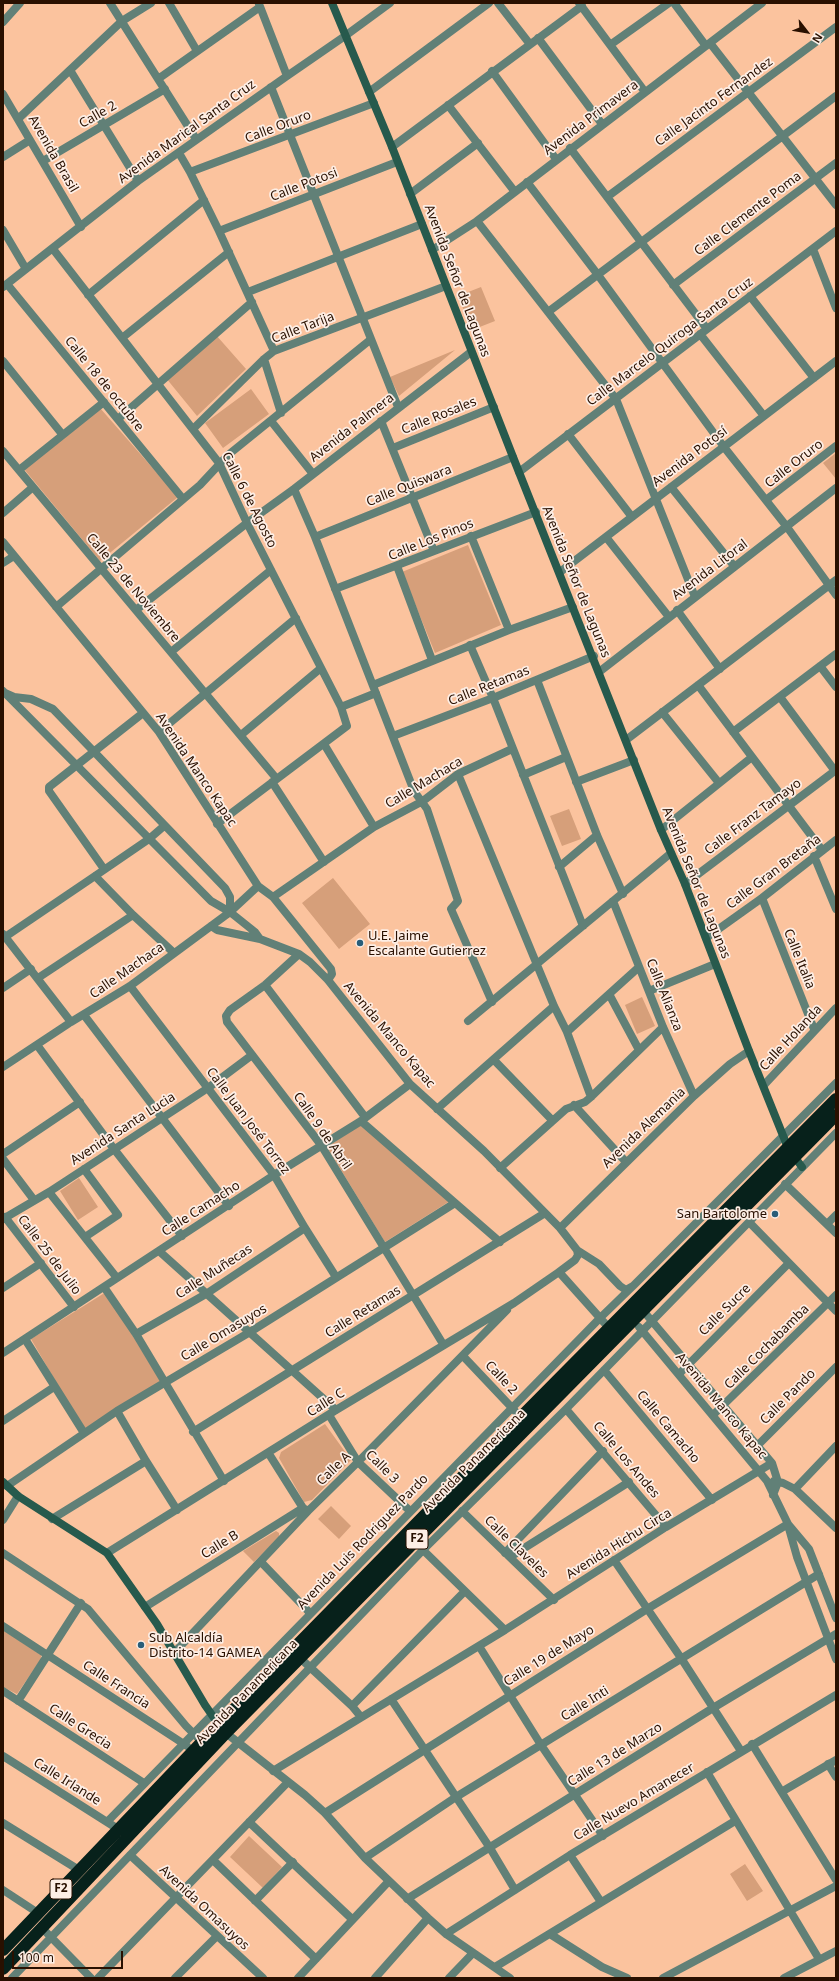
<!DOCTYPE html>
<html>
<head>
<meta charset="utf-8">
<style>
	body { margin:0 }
	#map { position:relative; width:839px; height:1981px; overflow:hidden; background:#fbc39e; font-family:"Noto Sans",sans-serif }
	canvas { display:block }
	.frame { position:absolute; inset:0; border:4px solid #291000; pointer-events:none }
	.north { position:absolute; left:787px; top:12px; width:40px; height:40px; -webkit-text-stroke:3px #fdeee5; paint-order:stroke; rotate:121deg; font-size:11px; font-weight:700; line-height:16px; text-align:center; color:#291000 }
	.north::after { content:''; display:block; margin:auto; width:14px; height:18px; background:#291000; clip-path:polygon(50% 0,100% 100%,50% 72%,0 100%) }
	.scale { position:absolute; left:12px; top:1951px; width:111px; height:18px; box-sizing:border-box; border:2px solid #291000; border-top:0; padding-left:5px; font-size:12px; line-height:14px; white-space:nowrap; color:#291000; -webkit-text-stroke:3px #fdeee5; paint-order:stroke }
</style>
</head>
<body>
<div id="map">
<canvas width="839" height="1981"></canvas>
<div class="frame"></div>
<div class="north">N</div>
<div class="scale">100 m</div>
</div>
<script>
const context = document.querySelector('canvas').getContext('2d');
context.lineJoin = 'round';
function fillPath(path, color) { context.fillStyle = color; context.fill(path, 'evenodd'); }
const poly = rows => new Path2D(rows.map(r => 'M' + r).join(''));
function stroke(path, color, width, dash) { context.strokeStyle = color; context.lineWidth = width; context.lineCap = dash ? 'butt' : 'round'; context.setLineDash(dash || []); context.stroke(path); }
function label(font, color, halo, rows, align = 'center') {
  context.font = font + ' "Noto Sans",sans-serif'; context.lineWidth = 3.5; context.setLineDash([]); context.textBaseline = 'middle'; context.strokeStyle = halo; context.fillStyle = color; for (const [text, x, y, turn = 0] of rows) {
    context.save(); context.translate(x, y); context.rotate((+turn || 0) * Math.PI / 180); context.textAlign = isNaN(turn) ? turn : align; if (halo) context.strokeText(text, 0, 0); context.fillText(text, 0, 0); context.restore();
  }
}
fillPath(poly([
	[481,287,495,321,472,330,458,296],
	[216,335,246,369,197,416,166,378],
	[455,350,399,396,390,377],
	[251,389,269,414,223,448,205,423],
	[100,408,178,497,100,561,24,469],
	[836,453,836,479,823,463],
	[468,545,501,625,435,653,402,572],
	[569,809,581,839,562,846,550,816],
	[333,878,370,924,339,949,302,903],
	[642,997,655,1026,637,1034,625,1005],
	[362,1124,450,1201,385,1242,327,1147],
	[79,1178,98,1207,78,1220,60,1191],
	[106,1292,161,1382,84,1430,31,1339],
	[325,1424,351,1460,312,1500,304,1502,279,1458,281,1452],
	[331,1506,351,1526,339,1539,318,1519],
	[276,1531,279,1533,279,1537,254,1562,243,1551],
	[3,1630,41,1655,41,1659,17,1694,3,1687],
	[249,1836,282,1867,263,1888,230,1857],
	[745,1864,763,1891,747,1901,730,1874]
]), '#d69f7a');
stroke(poly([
	[110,3,196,139],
	[169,3,197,51],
	[498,3,529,43],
	[579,3,645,92],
	[674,3,706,46],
	[259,4,287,76],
	[3,22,20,3],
	[538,38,602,124],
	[710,43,836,205],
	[610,45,669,3],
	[70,70,138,181],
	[492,71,556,159],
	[158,79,260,7],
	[271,87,398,407],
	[369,92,489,3],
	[3,94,81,227],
	[448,105,515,192],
	[18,119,122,21,151,3],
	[392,147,582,6],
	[570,148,707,329],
	[179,153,190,172,219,231,274,351],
	[3,157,30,140],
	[43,161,165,89],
	[190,172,374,103],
	[527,182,598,275,724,447,787,527,836,595],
	[410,194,478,143],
	[607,197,836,27],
	[477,221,616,399,695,597],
	[3,230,26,269],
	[219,231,397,162],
	[53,249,219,463,247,523,341,707,347,726,217,824],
	[813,249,836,308],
	[432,250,477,221,762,3],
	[7,284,183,499],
	[673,285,836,163],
	[3,287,138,181,287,76,345,36,390,3],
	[248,292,422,224],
	[88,295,204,200],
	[750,296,814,378],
	[548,312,836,96],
	[700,334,764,416],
	[122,338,229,252],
	[264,359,281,413],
	[3,361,62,434],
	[118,419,252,302],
	[271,421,313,474],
	[381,421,434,551],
	[193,429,264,359,274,351,446,286],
	[568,434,632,517],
	[393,448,494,407],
	[3,451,276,778],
	[19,470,104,402],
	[519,472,836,231],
	[671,487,734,566],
	[294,489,315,537,414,791,427,809,458,901,451,909,492,1002],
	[766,500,836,446],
	[3,513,33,487],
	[471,536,509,630],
	[315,537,513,457],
	[606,537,669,617],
	[3,542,159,732,258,886,273,897,331,969,332,974,328,980],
	[3,563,14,556],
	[397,566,432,660],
	[560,572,836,361],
	[335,589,536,512],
	[56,607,200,485,228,455,370,340],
	[136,610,247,523,294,489,471,352],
	[677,610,720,669],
	[470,645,493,698,583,926],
	[171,652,271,570],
	[820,666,836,687],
	[599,672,836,488],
	[537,680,597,835,623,894],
	[373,685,509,630,573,607],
	[698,685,822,850],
	[3,691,211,901,230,912,230,897,225,888,53,709,31,699,14,697,5,693],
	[780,697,835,771],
	[341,707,376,693],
	[662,712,719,783],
	[159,732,296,618],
	[733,732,836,654],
	[241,735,321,668],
	[393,736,493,698,594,656],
	[626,740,836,580],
	[324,744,374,827],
	[458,774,554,1006,567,1032,591,1097],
	[523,775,566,757],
	[272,782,324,862],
	[576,782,634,760],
	[661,830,752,757],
	[814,856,836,909],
	[559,867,597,835],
	[104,869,49,791,49,787,143,713],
	[95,876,133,915,174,953],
	[685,884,836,770],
	[273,897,374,827,423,801,458,774,512,749],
	[762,898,814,1029],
	[613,901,663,1027,694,1096],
	[230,912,255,932,260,939,299,954,310,962,328,980,410,1084,484,1151,560,1228,577,1250,578,1255,575,1260,559,1272,609,1328],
	[211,926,217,930,260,939],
	[3,934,71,1022],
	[5,937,95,876,149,839,164,826],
	[706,938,762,898,836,840],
	[299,954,265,985,230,1010,226,1016,227,1022,321,1145,443,1344],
	[38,978,133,915],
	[265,985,365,1117],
	[130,986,274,1175,305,1228,336,1277],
	[3,988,31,969],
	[649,991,715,964],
	[609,994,639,1050],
	[84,1015,229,1206],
	[468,1021,671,853],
	[567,1032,639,967],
	[37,1045,114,1149,182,1236],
	[494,1060,552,1120],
	[3,1067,71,1022,130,986,230,912,258,886],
	[764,1085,836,1008],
	[574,1105,626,1162],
	[437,1109,554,1006],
	[361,1121,500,1242],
	[3,1154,80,1102],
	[3,1159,34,1200],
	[500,1168,566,1109,585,1102,591,1097,663,1027],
	[84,1169,118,1215,85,1237],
	[785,1184,836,1233],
	[49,1192,117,1278],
	[5,1217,74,1307],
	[3,1219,49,1192,208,1088,252,1055],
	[749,1222,836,1311],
	[827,1224,836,1215],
	[560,1228,694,1096,730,1064,749,1051],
	[577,1250,599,1264,620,1286,626,1290,633,1286,836,1083],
	[159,1251,336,1410],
	[104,1287,136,1334,224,1481],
	[3,1288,41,1263],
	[640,1307,772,1463,778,1482,773,1495],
	[639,1327,767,1481,788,1524,809,1549,836,1618],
	[136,1334,206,1294,305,1228],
	[25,1339,84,1433],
	[3,1353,274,1175,361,1121,410,1084],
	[463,1356,515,1411],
	[604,1370,712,1500],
	[679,1374,788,1264],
	[566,1409,666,1527],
	[117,1411,146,1461,177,1510],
	[329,1415,358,1462,410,1511],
	[713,1415,836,1295],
	[3,1421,54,1387],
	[193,1432,545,1213],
	[758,1445,836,1367],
	[269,1454,303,1508],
	[774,1481,783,1483,795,1489,836,1528],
	[7,1486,117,1411,250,1332,455,1203],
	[795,1489,836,1446],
	[462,1511,554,1600],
	[52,1519,146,1461],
	[3,1520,18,1496],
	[788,1525,797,1557,836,1659],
	[423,1550,505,1630],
	[3,1553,88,1609,186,1726,202,1742],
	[107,1553,336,1410,514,1303,559,1272],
	[505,1553,603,1451],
	[510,1557,629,1482],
	[614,1560,681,1658,741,1751],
	[261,1562,310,1613],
	[145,1607,303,1508,308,1511],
	[3,1626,187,1746],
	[479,1646,541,1745,603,1836],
	[173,1654,308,1511,358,1462,507,1310],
	[300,1658,352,1706,361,1717],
	[3,1691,144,1783],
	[391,1699,490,1848,515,1890],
	[18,1701,81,1603],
	[352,1706,464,1592],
	[226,1733,305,1795,325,1813,365,1858,428,1918,446,1934,510,1978],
	[752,1744,836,1880],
	[3,1756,118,1829],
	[828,1764,836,1777],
	[273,1771,505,1630,666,1527,772,1463],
	[707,1772,819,1959],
	[783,1791,836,1760],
	[325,1813,647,1609,788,1524],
	[107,1822,600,1318,633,1286],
	[249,1822,352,1919],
	[3,1823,79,1870],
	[130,1855,263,1978],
	[570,1855,601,1902],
	[365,1858,456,1797,819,1574],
	[213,1860,316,1959],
	[3,1890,38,1913],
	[407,1899,713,1708,836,1634],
	[255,1901,293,1862],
	[42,1928,91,1978],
	[446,1934,570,1855,836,1695],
	[550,1934,602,1967,627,1978],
	[495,1967,735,1821],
	[12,1978,423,1550,566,1409,836,1133],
	[98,1978,288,1782],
	[175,1978,216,1937],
	[298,1978,389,1881],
	[375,1978,428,1918],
	[449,1978,473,1953],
	[663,1978,836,1886],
	[784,1978,836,1951]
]), '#618077', 8);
stroke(poly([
	[332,3,392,147,513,457,661,830,685,884,749,1051,788,1148,802,1167],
	[3,1482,18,1496,107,1553,157,1624,205,1705,221,1728]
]), '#275a4d', 8);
stroke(poly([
	[3,1950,202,1742,521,1417,836,1099],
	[3,1969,226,1733,836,1115]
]), '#07211b', 12);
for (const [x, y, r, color] of [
	[360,943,4,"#285d79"],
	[775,1214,4,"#285d79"],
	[141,1645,4,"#285d79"]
]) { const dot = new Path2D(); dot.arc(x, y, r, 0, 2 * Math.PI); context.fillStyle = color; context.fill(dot); stroke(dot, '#fdeee5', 1.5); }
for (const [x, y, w] of [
	[417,1539,22],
	[61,1889,22]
]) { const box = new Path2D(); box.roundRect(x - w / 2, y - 10, w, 20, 3); context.fillStyle = '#fdeee5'; context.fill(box); stroke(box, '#291000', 1); }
label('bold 12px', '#291000', null, [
	["F2",417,1539],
	["F2",61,1889]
]);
label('13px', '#291000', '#fdeee5', [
	["Calle Jacinto Fernandez",714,102,-36],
	["Calle 2",98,115,-30],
	["Avenida Primavera",591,118,-37],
	["Calle Oruro",278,127,-21],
	["Avenida Marical Santa Cruz",187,132,-36],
	["Avenida Brasil",53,154,60],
	["Calle Potosi",304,185,-21],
	["Calle Clemente Poma",748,214,-37],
	["Avenida Señor de Lagunas",457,281,69],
	["Calle Tarija",303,328,-21],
	["Calle Marcelo Quiroga Santa Cruz",670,342,-37],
	["Calle 18 de octubre",104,384,51],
	["Calle Rosales",439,416,-22],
	["Avenida Palmera",352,428,-38],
	["Avenida Potosí",690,457,-37],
	["Calle Oruro",794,464,-38],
	["Calle Quiswara",409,486,-22],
	["Calle 6 de Agosto",249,500,63],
	["Calle Los Pinos",431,540,-22],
	["Avenida Litoral",710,570,-37],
	["Avenida Señor de Lagunas",576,582,68],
	["Calle 23 de Noviembre",133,588,50],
	["Calle Retamas",489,686,-22],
	["Avenida Manco Kapac",196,770,56],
	["Calle Machaca",424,783,-31],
	["Calle Franz Tamayo",753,817,-37],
	["Calle Gran Bretaña",774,872,-37],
	["Avenida Señor de Lagunas",696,883,68],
	["Calle Italia",799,959,68],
	["Calle Machaca",127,971,-35],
	["Calle Alianza",664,995,68],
	["Avenida Manco Kapac",389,1035,50],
	["Calle Holanda",791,1038,-47],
	["Calle Juan José Torrez",248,1121,53],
	["Avenida Alemania",644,1128,-44],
	["Avenida Santa Lucia",123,1129,-33],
	["Calle 9 de Abril",322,1131,55],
	["Calle Camacho",201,1209,-33],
	["Calle 25 de Julio",49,1255,53],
	["Calle Muñecas",214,1272,-33],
	["Calle Sucre",725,1310,-45],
	["Calle Retamas",363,1312,-32],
	["Calle Omasuyos",224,1333,-31],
	["Calle Cochabamba",767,1347,-45],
	["Calle 2",501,1378,47],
	["Calle Pando",788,1397,-45],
	["Calle C",326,1403,-32],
	["Avenida Manco Kapac",721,1406,50],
	["Calle Camacho",668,1427,50],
	["Calle Los Andes",626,1460,50],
	["Avenida Panamericana",474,1461,-45],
	["Calle 3",382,1467,45],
	["Calle A",334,1469,-44],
	["Avenida Luis Rodriguez Pardo",363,1542,-46],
	["Avenida Hichu Circa",619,1544,-32],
	["Calle B",220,1545,-32],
	["Calle Claveles",516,1547,44],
	["Calle 19 de Mayo",549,1656,-32],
	["Calle Francia",116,1685,33],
	["Avenida Panamericana",247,1692,-46],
	["Calle Inti",585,1704,-32],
	["Calle Grecia",80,1727,33],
	["Calle 13 de Marzo",615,1755,-32],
	["Calle Irlande",67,1782,32],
	["Calle Nuevo Amanecer",634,1802,-31],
	["Avenida Omasuyos",204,1908,43]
]);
label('13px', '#291000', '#fdeee5', [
	["U.E. Jaime",368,936],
	["Escalante Gutierrez",368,951],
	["San Bartolome",767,1214,"right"],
	["Sub Alcaldía",149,1638],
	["Distrito-14 GAMEA",149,1653]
], 'left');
</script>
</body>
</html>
